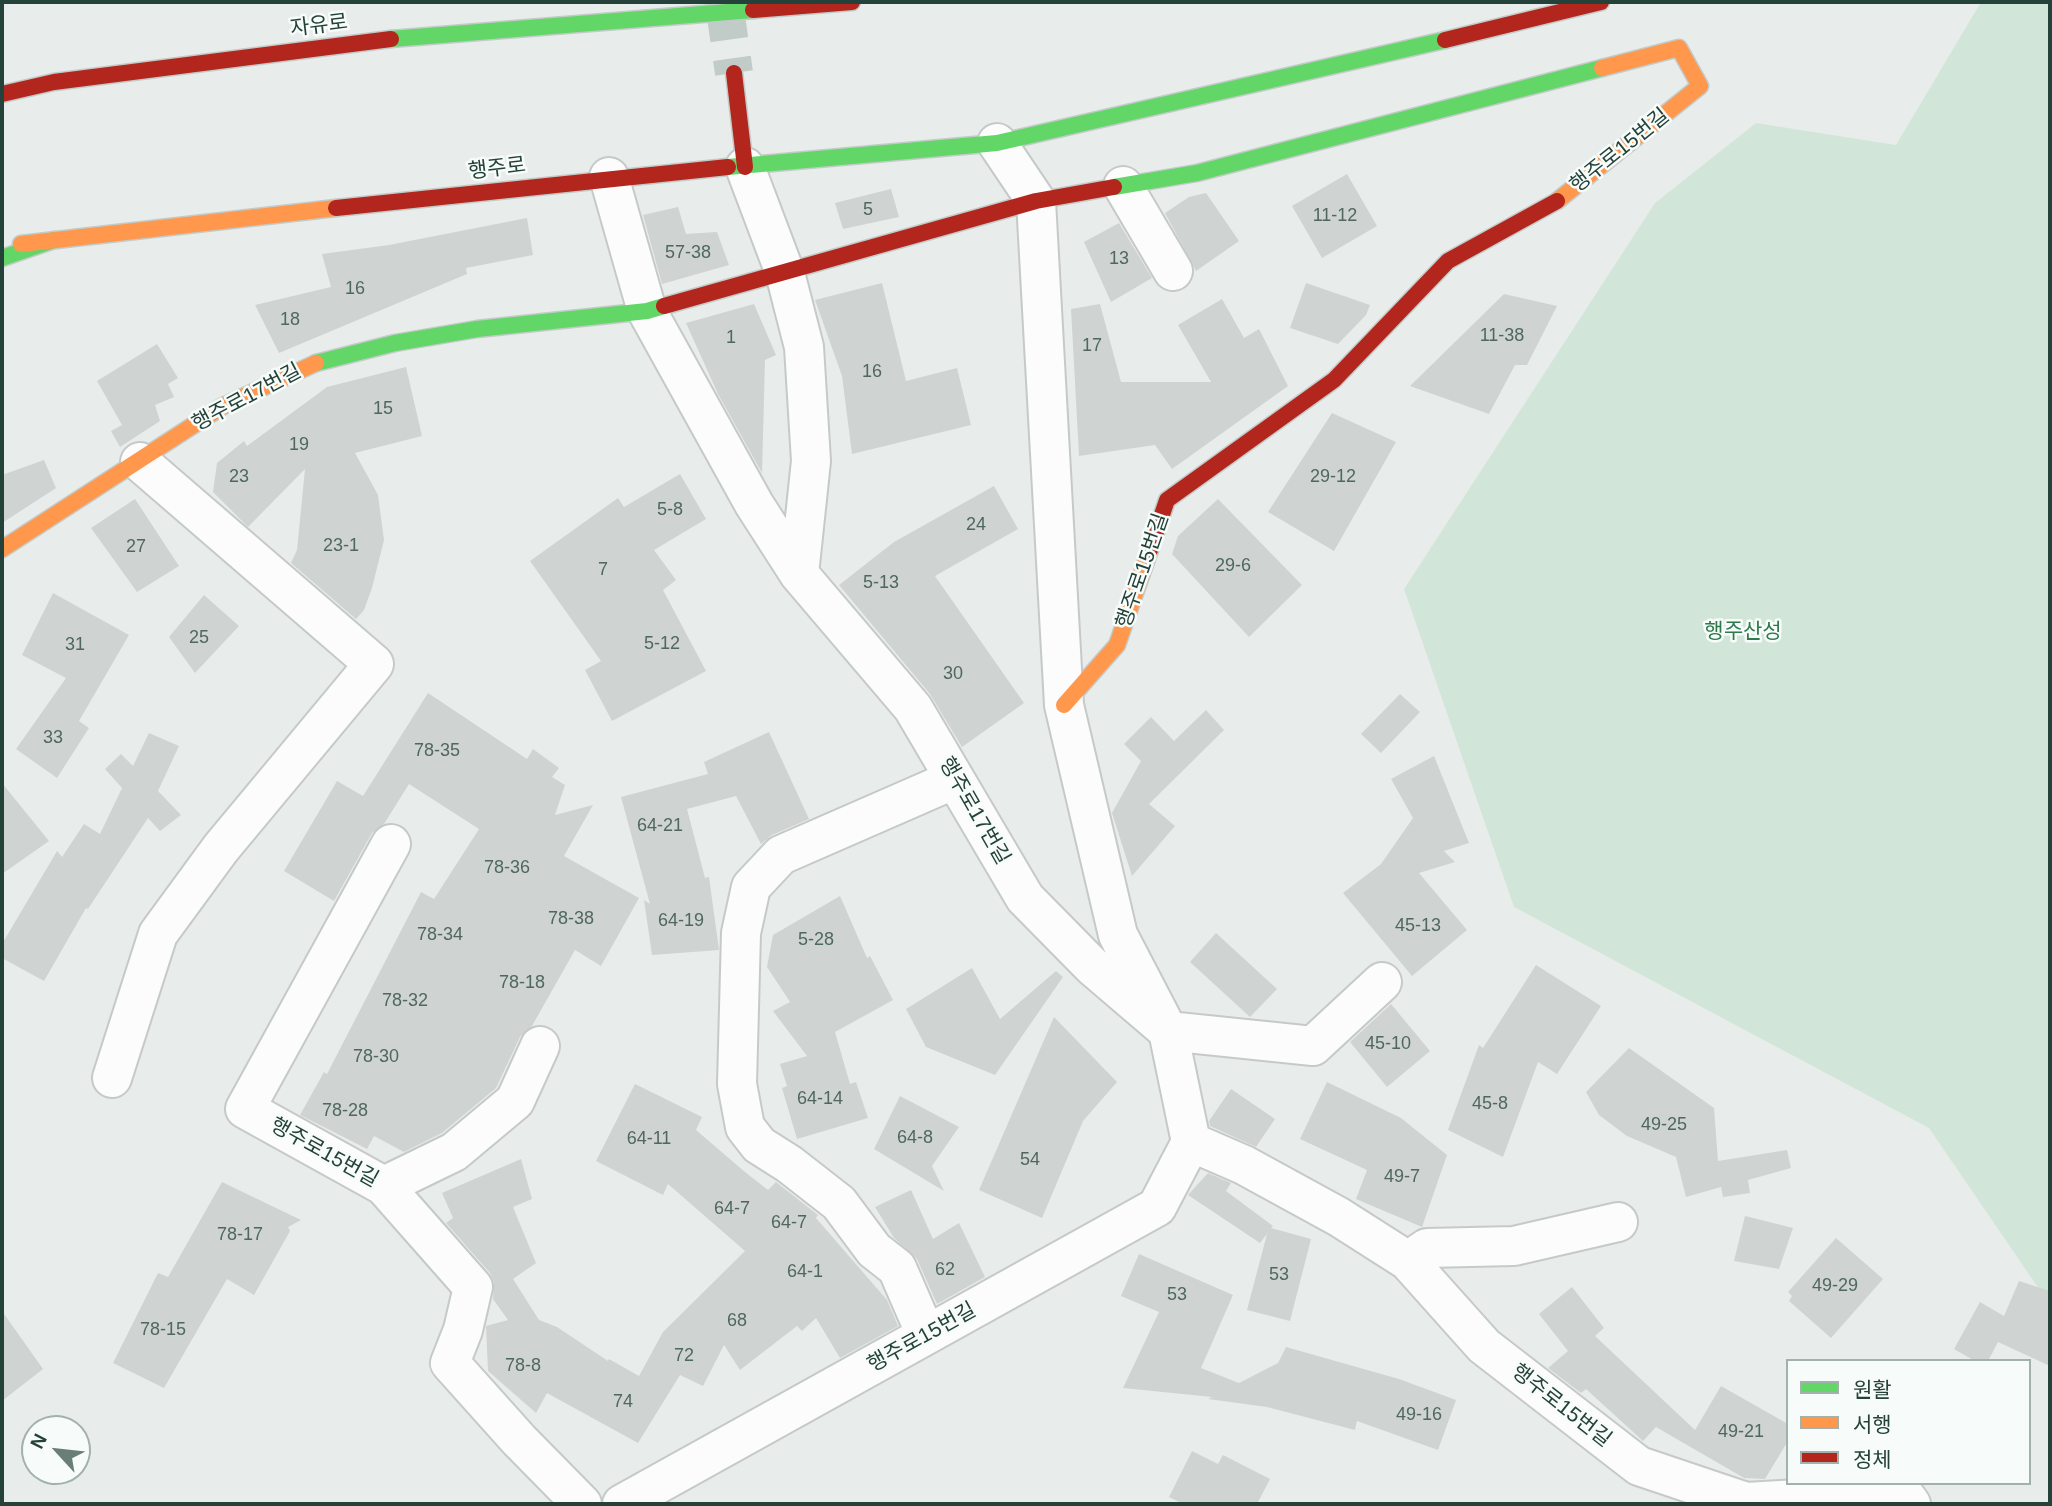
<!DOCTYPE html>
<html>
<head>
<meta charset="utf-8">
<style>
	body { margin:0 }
	#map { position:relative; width:2052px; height:1506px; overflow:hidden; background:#e8edeb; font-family:Helvetica,"Noto Sans KR",sans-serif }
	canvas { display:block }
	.frame { position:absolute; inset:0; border:4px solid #24423a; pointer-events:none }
	.legend { position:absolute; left:1786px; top:1359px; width:245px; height:126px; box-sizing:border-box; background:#f7fbf9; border:2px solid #a3b1ad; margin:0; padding:9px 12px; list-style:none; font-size:21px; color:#24423a }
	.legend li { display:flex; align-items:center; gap:14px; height:35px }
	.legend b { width:35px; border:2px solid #a3b1ad }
	.north { position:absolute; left:21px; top:1415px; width:70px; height:70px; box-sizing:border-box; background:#f7fbf9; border:2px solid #a3b1ad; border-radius:50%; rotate:297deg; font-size:19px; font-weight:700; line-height:28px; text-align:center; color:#24423a }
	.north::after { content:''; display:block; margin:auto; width:24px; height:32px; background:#697e78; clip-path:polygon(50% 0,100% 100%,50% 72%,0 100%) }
</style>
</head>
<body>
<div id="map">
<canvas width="2052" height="1506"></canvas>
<div class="frame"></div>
<ul class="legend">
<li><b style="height:9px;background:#63d668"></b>원활</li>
<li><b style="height:9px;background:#ff974d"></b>서행</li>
<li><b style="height:9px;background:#b3261e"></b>정체</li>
</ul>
<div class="north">N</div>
</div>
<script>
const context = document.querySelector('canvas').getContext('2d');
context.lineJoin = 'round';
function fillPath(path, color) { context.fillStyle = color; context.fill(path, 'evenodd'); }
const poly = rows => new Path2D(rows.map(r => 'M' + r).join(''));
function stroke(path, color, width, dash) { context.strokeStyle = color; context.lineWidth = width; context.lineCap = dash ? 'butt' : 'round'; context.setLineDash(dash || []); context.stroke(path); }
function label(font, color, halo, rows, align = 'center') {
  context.font = font + ' Helvetica,"Noto Sans KR",sans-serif'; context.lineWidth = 5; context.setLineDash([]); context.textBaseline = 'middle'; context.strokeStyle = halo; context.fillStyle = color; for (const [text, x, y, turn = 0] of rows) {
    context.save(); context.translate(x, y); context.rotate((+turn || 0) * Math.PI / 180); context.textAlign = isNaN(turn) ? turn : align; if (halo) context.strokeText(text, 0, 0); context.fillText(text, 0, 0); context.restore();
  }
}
fillPath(poly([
	[1981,2,2050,2,2050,1305,1929,1128,1514,907,1404,589,1655,203,1756,123,1896,145]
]), '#d1e6d8');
fillPath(poly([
	[1347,174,1377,226,1322,258,1292,206],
	[891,189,899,217,843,229,835,203],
	[1206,193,1239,241,1196,271,1165,213,1189,197],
	[678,207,686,234,717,232,729,265,662,284,643,215],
	[527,218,533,255,466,268,467,274,279,353,255,305,331,287,322,254,389,245],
	[1119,223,1152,278,1111,302,1084,242],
	[882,283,906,381,957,368,971,425,852,454,842,376,815,300],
	[1306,283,1370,305,1366,315,1338,344,1290,328],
	[1504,294,1557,306,1527,365,1515,365,1489,414,1410,386],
	[1222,299,1244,338,1259,329,1288,386,1172,469,1155,445,1079,456,1071,309,1100,304,1121,382,1211,382,1178,325],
	[754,304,776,355,765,360,762,473,718,394,686,323],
	[157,344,178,378,168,384,174,397,155,405,160,421,120,447,111,431,122,425,97,381],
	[406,367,422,436,355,453,378,495,384,540,372,588,364,610,356,619,291,563,297,550,305,469,248,527,213,492,217,463,244,441,247,446,327,387],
	[1332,413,1396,442,1334,551,1268,512],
	[44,460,56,488,2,523,2,475],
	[680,474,706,519,654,550,676,580,663,590,706,671,612,721,585,670,601,661,530,561,618,498,624,507],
	[994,486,1018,529,935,576,1024,703,962,747,930,694,839,585,894,542],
	[135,499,179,566,137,592,91,528],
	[1218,499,1302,585,1249,637,1172,554,1178,536],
	[53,593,129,635,79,721,89,728,57,778,16,749,66,678,22,655],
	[204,595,239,626,195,673,169,637],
	[428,693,527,759,533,749,559,768,552,777,565,785,555,815,593,805,564,856,639,898,601,966,575,950,532,1026,520,1037,496,1088,442,1133,404,1152,374,1136,367,1149,300,1115,324,1072,327,1074,421,892,434,899,479,829,409,784,384,824,372,833,334,901,284,871,337,781,363,796],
	[1400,694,1420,712,1381,753,1361,734],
	[1206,710,1224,730,1149,804,1175,826,1132,876,1112,813,1141,761,1124,744,1151,717,1174,741],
	[769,732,809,819,772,835,761,844,736,796,687,809,705,878,709,877,719,950,652,955,644,900,650,904,621,797,708,774,704,762],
	[149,733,179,746,158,791,181,815,160,831,148,818,88,909,86,908,44,981,2,958,2,944,57,851,62,857,84,824,100,834,122,788,105,769,121,754,133,766],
	[1434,756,1469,843,1444,851,1455,862,1419,873,1467,930,1412,976,1343,893,1381,864,1413,818,1391,779],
	[2,783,49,841,2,874],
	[840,896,867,958,870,956,893,1000,835,1032,850,1084,856,1082,868,1118,797,1139,782,1088,787,1086,780,1064,807,1056,773,1011,790,1002,767,967,773,935],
	[1216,933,1277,989,1250,1017,1190,962],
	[1536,965,1601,1006,1557,1074,1538,1062,1503,1157,1448,1130,1479,1045,1483,1048],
	[972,968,1000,1019,1056,971,1063,977,995,1075,926,1047,906,1009],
	[1391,1004,1430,1051,1387,1087,1350,1042],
	[1054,1017,1117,1082,1083,1121,1042,1218,979,1190],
	[1629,1048,1714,1108,1718,1161,1787,1150,1791,1168,1748,1180,1750,1193,1723,1197,1721,1187,1686,1197,1676,1157,1627,1136,1599,1115,1586,1092],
	[1327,1082,1401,1118,1447,1155,1422,1227,1356,1199,1367,1170,1300,1139],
	[635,1084,702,1117,696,1130,745,1172,768,1190,776,1182,818,1215,816,1218,887,1300,898,1326,840,1358,816,1318,802,1331,797,1326,740,1370,724,1345,703,1386,680,1375,638,1443,547,1393,536,1413,488,1371,486,1326,508,1320,493,1299,494,1282,490,1273,446,1223,453,1218,442,1193,521,1159,532,1199,513,1207,536,1263,513,1279,539,1320,557,1327,608,1361,609,1359,639,1376,663,1332,745,1251,668,1184,663,1195,596,1161],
	[1231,1089,1275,1119,1256,1147,1210,1126,1209,1121],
	[900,1096,959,1127,932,1166,944,1191,874,1149],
	[1208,1173,1231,1183,1226,1191,1273,1226,1271,1228,1311,1239,1290,1321,1247,1310,1267,1234,1260,1243,1188,1195],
	[222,1182,301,1220,288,1227,290,1231,254,1295,227,1279,164,1388,113,1363,158,1273,168,1277],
	[911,1190,933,1239,959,1223,985,1277,937,1304,917,1259,894,1238,875,1207],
	[1745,1216,1793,1228,1779,1269,1734,1261],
	[1836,1238,1883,1279,1831,1338,1789,1301,1792,1296,1788,1292],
	[1139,1254,1233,1295,1201,1368,1239,1383,1278,1363,1286,1347,1399,1379,1456,1400,1438,1450,1357,1421,1355,1430,1267,1407,1208,1399,1212,1397,1123,1388,1159,1312,1121,1296],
	[2019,1281,2050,1291,2050,1366,1998,1342,1988,1361,1975,1361,1954,1349,1980,1302,2004,1316],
	[1572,1287,1604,1328,1595,1336,1695,1430,1721,1386,1788,1424,1788,1441,1765,1479,1744,1478,1656,1427,1643,1441,1586,1389,1581,1393,1548,1368,1568,1351,1539,1314],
	[2,1311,43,1369,2,1401],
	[1192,1451,1218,1464,1223,1455,1270,1479,1257,1504,1183,1504,1169,1497]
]), '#cfd4d2');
stroke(poly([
	[724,2,734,73]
]), '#c1cbc8', 38, [38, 19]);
const street = poly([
	[745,167,785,273,804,347,811,461,799,574],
	[609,177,647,311,754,504,799,574,913,708,1025,898,1092,966,1168,1031,1313,1046,1382,982],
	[1123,186,1173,271],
	[391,844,245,1109,384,1186,473,1287,463,1330,450,1363,519,1440,582,1504],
	[112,1078,158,934,221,848,374,664,140,462],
	[1191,1142,1244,1165,1339,1217,1408,1261,1484,1346,1639,1466,1746,1502,1903,1493,1911,1504],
	[384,1186,454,1152,515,1101,540,1046],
	[1408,1261,1427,1248,1514,1246,1618,1222],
	[926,1335,897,1268,874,1250,839,1203,789,1164,759,1145,745,1127,737,1084,741,933,751,887,781,855,955,779],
	[622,1504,1157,1207,1191,1142,1168,1031,1118,935,1064,705,1036,201,997,143]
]);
const fast = poly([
	[391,39,753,10],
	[997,143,1445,40],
	[728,167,997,143],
	[1114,187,1197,173,1602,68],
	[2,258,54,240],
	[316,363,395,343,477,329,647,311,664,306]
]);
const slow = poly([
	[1557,201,1700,86,1679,48,1602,68],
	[21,244,336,208],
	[2,549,223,406,316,363],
	[1064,705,1117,645,1150,550]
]);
const jam = poly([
	[753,10,852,2],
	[1445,40,1601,2],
	[734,73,745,167],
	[2,94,54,82,391,39],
	[336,208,728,167],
	[664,306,1036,201,1114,187],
	[1150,550,1167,500,1334,380,1448,261,1557,201]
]);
stroke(street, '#c5cac8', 42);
stroke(fast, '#c3cbc8', 19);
stroke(slow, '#c3cbc8', 19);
stroke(jam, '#c3cbc8', 19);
stroke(street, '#fcfcfc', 38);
stroke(fast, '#63d668', 16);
stroke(slow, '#ff974d', 16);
stroke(jam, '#b3261e', 16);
label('18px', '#506761', null, [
	["5",868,210],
	["11-12",1335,216],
	["57-38",688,253],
	["13",1119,259],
	["16",355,289],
	["18",290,320],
	["11-38",1502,336],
	["1",731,338],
	["17",1092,346],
	["16",872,372],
	["15",383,409],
	["19",299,445],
	["23",239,477],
	["29-12",1333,477],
	["5-8",670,510],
	["24",976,525],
	["23-1",341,546],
	["27",136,547],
	["29-6",1233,566],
	["7",603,570],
	["5-13",881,583],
	["25",199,638],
	["5-12",662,644],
	["31",75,645],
	["30",953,674],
	["33",53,738],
	["78-35",437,751],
	["64-21",660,826],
	["78-36",507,868],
	["78-38",571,919],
	["64-19",681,921],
	["45-13",1418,926],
	["78-34",440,935],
	["5-28",816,940],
	["78-18",522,983],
	["78-32",405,1001],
	["45-10",1388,1044],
	["78-30",376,1057],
	["64-14",820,1099],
	["45-8",1490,1104],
	["78-28",345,1111],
	["49-25",1664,1125],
	["64-8",915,1138],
	["64-11",649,1139],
	["54",1030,1160],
	["49-7",1402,1177],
	["64-7",732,1209],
	["64-7",789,1223],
	["78-17",240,1235],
	["62",945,1270],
	["64-1",805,1272],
	["53",1279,1275],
	["49-29",1835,1286],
	["53",1177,1295],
	["68",737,1321],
	["78-15",163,1330],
	["72",684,1356],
	["78-8",523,1366],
	["74",623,1402],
	["49-16",1419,1415],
	["49-21",1741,1432]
]);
label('21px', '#24423a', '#f7fbf9', [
	["자유로",319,26,-7],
	["행주로15번길",1620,151,-39],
	["행주로",497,169,-7],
	["행주로17번길",247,398,-28],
	["행주로15번길",1143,571,-71],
	["행주로17번길",974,811,60],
	["행주로15번길",324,1153,29],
	["행주로15번길",922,1338,-29],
	["행주로15번길",1561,1406,38]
]);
label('21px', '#2d7a4b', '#f7fbf9', [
	["행주산성",1743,632]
]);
</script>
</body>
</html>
